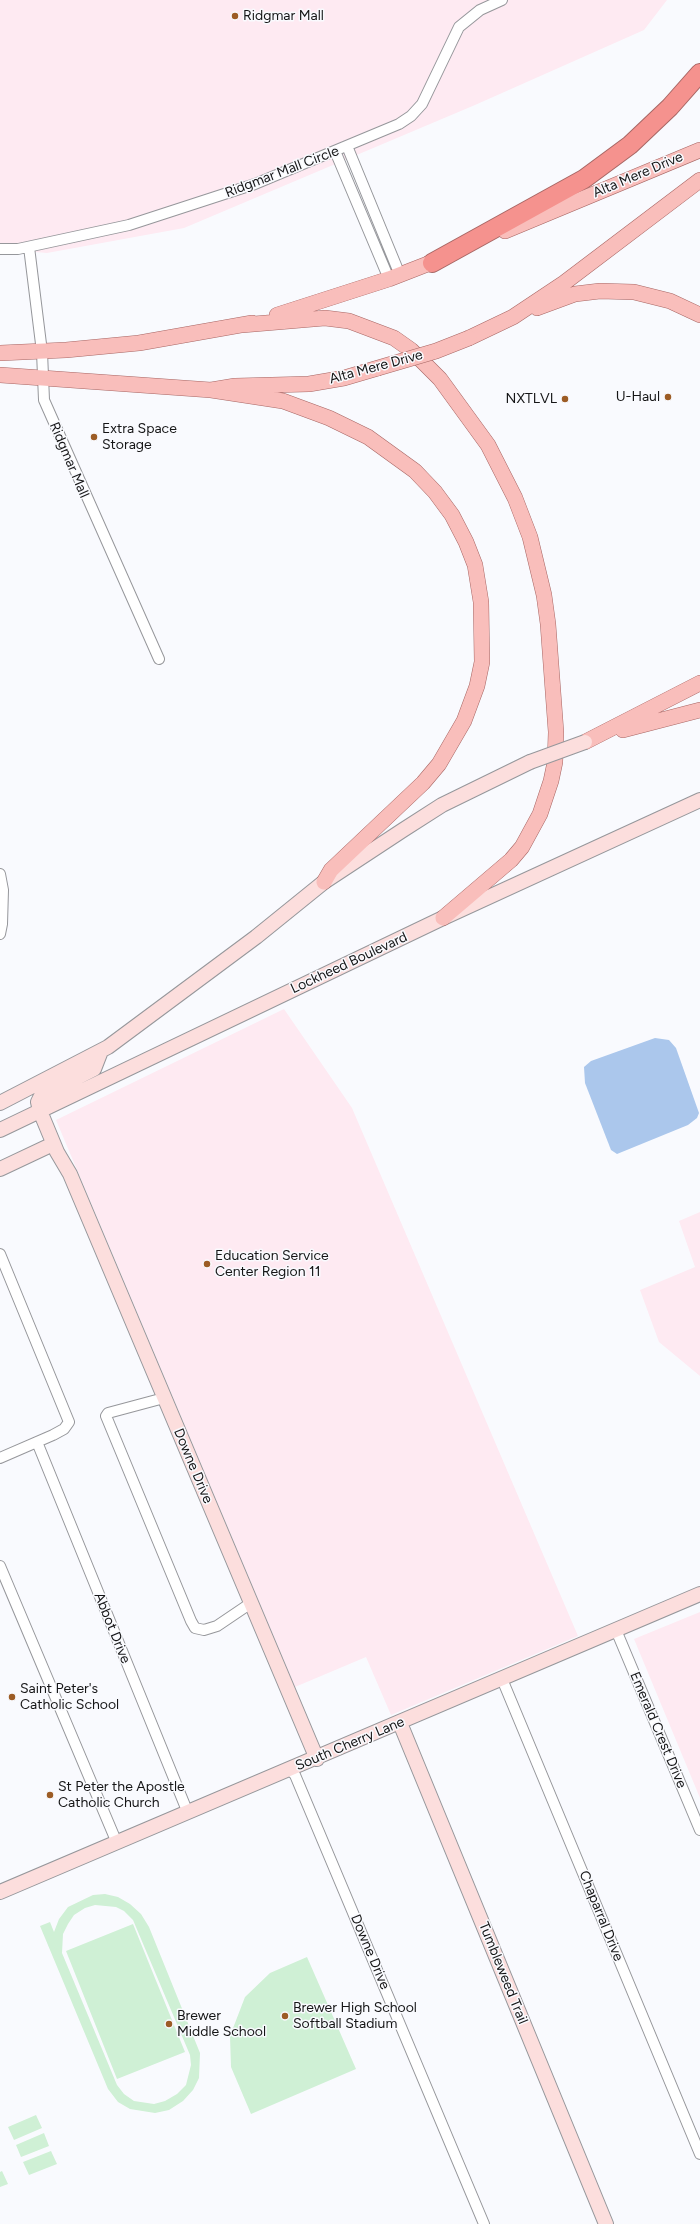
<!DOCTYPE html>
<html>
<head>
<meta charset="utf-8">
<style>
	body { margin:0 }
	canvas { display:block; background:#f9fafe }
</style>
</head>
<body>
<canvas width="700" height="2224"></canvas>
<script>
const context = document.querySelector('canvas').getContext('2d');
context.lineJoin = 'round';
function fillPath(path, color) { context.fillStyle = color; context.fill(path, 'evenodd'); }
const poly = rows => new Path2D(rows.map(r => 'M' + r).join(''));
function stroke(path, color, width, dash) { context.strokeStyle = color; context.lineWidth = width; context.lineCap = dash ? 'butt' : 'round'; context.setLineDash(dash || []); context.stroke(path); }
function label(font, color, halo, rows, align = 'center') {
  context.font = font + ' Figtree,sans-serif'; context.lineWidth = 3; context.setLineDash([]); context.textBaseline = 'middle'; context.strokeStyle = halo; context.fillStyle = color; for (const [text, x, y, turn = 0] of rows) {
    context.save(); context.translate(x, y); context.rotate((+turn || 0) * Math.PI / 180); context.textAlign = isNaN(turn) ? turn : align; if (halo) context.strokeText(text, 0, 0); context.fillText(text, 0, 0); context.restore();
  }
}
fillPath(poly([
	[0,0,667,0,644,30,475,105,184,228,47,253,0,249],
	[284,1009,352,1108,578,1636,391,1715,366,1657,295,1687,56,1120],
	[700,1212,700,1376,659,1342,640,1290,695,1267,679,1221],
	[700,1612,700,1798,634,1639]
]), '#feeaf2');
fillPath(poly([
	[105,1894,118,1897,130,1904,141,1914,149,1927,200,2053,199,2078,193,2090,183,2101,169,2110,155,2113,130,2109,118,2102,108,2089,40,1926,50,1922,54,1932,59,1919,68,1907,93,1895],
	[95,1905,116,1907,124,1911,133,1920,190,2055,191,2065,186,2085,177,2094,165,2101,154,2104,134,2101,124,2094,117,2085,62,1953,63,1934,68,1924,74,1915,85,1908],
	[133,1924,185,2052,117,2079,66,1951],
	[307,1957,356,2069,251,2114,231,2067,230,2036,245,1997,270,1973],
	[36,2115,42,2128,14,2140,8,2127],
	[44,2133,49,2146,21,2157,16,2145],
	[51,2151,57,2164,29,2175,23,2162],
	[2,2171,8,2184,0,2187,0,2172]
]), '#cff0d5');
fillPath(poly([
	[655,1038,669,1040,676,1048,699,1113,697,1118,688,1125,617,1154,611,1150,585,1083,584,1067,591,1061]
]), '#abc7ec');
const street = poly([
	[347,146,400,275],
	[335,151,389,279],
	[29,247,42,352,44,400,159,659],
	[0,249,18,249,129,225,255,184,399,124,411,116,422,104,459,27,480,10,502,0],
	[0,874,3,890,2,924,0,934],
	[0,1254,69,1422,64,1429,53,1435,0,1458],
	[164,1398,108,1413,106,1416,191,1621,195,1628,204,1630,217,1626,251,1603],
	[37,1442,188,1813],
	[0,1566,117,1843],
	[616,1630,700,1830],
	[502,1679,700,2154],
	[290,1770,295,1775,484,2224]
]);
const secondary = poly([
	[101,1051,94,1069,41,1096,38,1102,40,1111,57,1152,70,1174,317,1759],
	[0,1103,108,1047,256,937,324,882,403,830,442,805,530,762],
	[0,1130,443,918,700,800],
	[0,1169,53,1144],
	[400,1723,606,2224],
	[0,1892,700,1594]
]);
const primary = poly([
	[505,231,700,150],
	[537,308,575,294,600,291,634,292,670,301,700,315],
	[277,315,389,279,443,258],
	[242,325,325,318,349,321,394,338,411,350,440,379,488,445,515,498,530,537,544,595,548,624,556,732,555,762,551,781,540,814,522,847,511,860,443,918],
	[469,338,513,317,564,283,700,180],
	[0,353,66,350,139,343,252,323],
	[0,375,211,390,235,386,309,384,344,378,378,368],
	[211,390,283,401,329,418,368,437,415,471,435,492,452,515,466,542,475,565,481,602,482,662,477,686,464,721,439,764,423,783,331,870,324,882],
	[623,730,700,710],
	[585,742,700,683]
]);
const highway = poly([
	[432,263,584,179,630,145,670,107,700,73]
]);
stroke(street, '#96979b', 12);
stroke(secondary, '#96979b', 16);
stroke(primary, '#a76664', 16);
stroke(highway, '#a76664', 20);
stroke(street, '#fff', 10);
stroke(secondary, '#fcdedd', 14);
stroke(primary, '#f9bebb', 15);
stroke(highway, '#f5928e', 18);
const secondaryBridge = poly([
	[530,762,585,742]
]);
const primaryBridge = poly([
	[378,368,436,351,469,338]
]);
stroke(secondaryBridge, '#96979b', 16, []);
stroke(primaryBridge, '#a76664', 16, []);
stroke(secondaryBridge, '#fcdedd', 14);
stroke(primaryBridge, '#f9bebb', 15);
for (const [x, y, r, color] of [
	[235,16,4,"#9c5c25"],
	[668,397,4,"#9c5c25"],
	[565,399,4,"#9c5c25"],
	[94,437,4,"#9c5c25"],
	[207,1264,4,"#9c5c25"],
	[12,1697,4,"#9c5c25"],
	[50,1795,4,"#9c5c25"],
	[285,2016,4,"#9c5c25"],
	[169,2024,4,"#9c5c25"]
]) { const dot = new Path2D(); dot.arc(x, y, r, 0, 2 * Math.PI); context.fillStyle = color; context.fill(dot); stroke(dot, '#f9fafe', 1.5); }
label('14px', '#151516', '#f9fafe', [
	["Ridgmar Mall",243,16],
	["U-Haul",660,397,"right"],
	["NXTLVL",557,399,"right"],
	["Extra Space",102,429],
	["Storage",102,445],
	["Education Service",215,1256],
	["Center Region 11",215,1272],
	["Saint Peter's",20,1689],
	["Catholic School",20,1705],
	["St Peter the Apostle",58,1787],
	["Catholic Church",58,1803],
	["Brewer High School",293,2008],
	["Softball Stadium",293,2024],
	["Brewer",177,2016],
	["Middle School",177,2032]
], 'left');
label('14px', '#151516', '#f9fafe', [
	["Ridgmar Mall Circle",282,172,-21],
	["Alta Mere Drive",638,175,-23],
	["Alta Mere Drive",376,367,-15],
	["Ridgmar Mall",69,460,67],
	["Lockheed Boulevard",349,963,-25],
	["Downe Drive",193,1466,67],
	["Abbot Drive",112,1628,68],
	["Emerald Crest Drive",658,1730,67],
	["South Cherry Lane",350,1744,-23],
	["Chaparral Drive",601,1916,68],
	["Downe Drive",370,1952,67],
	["Tumbleweed Trail",503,1973,68]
]);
</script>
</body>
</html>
